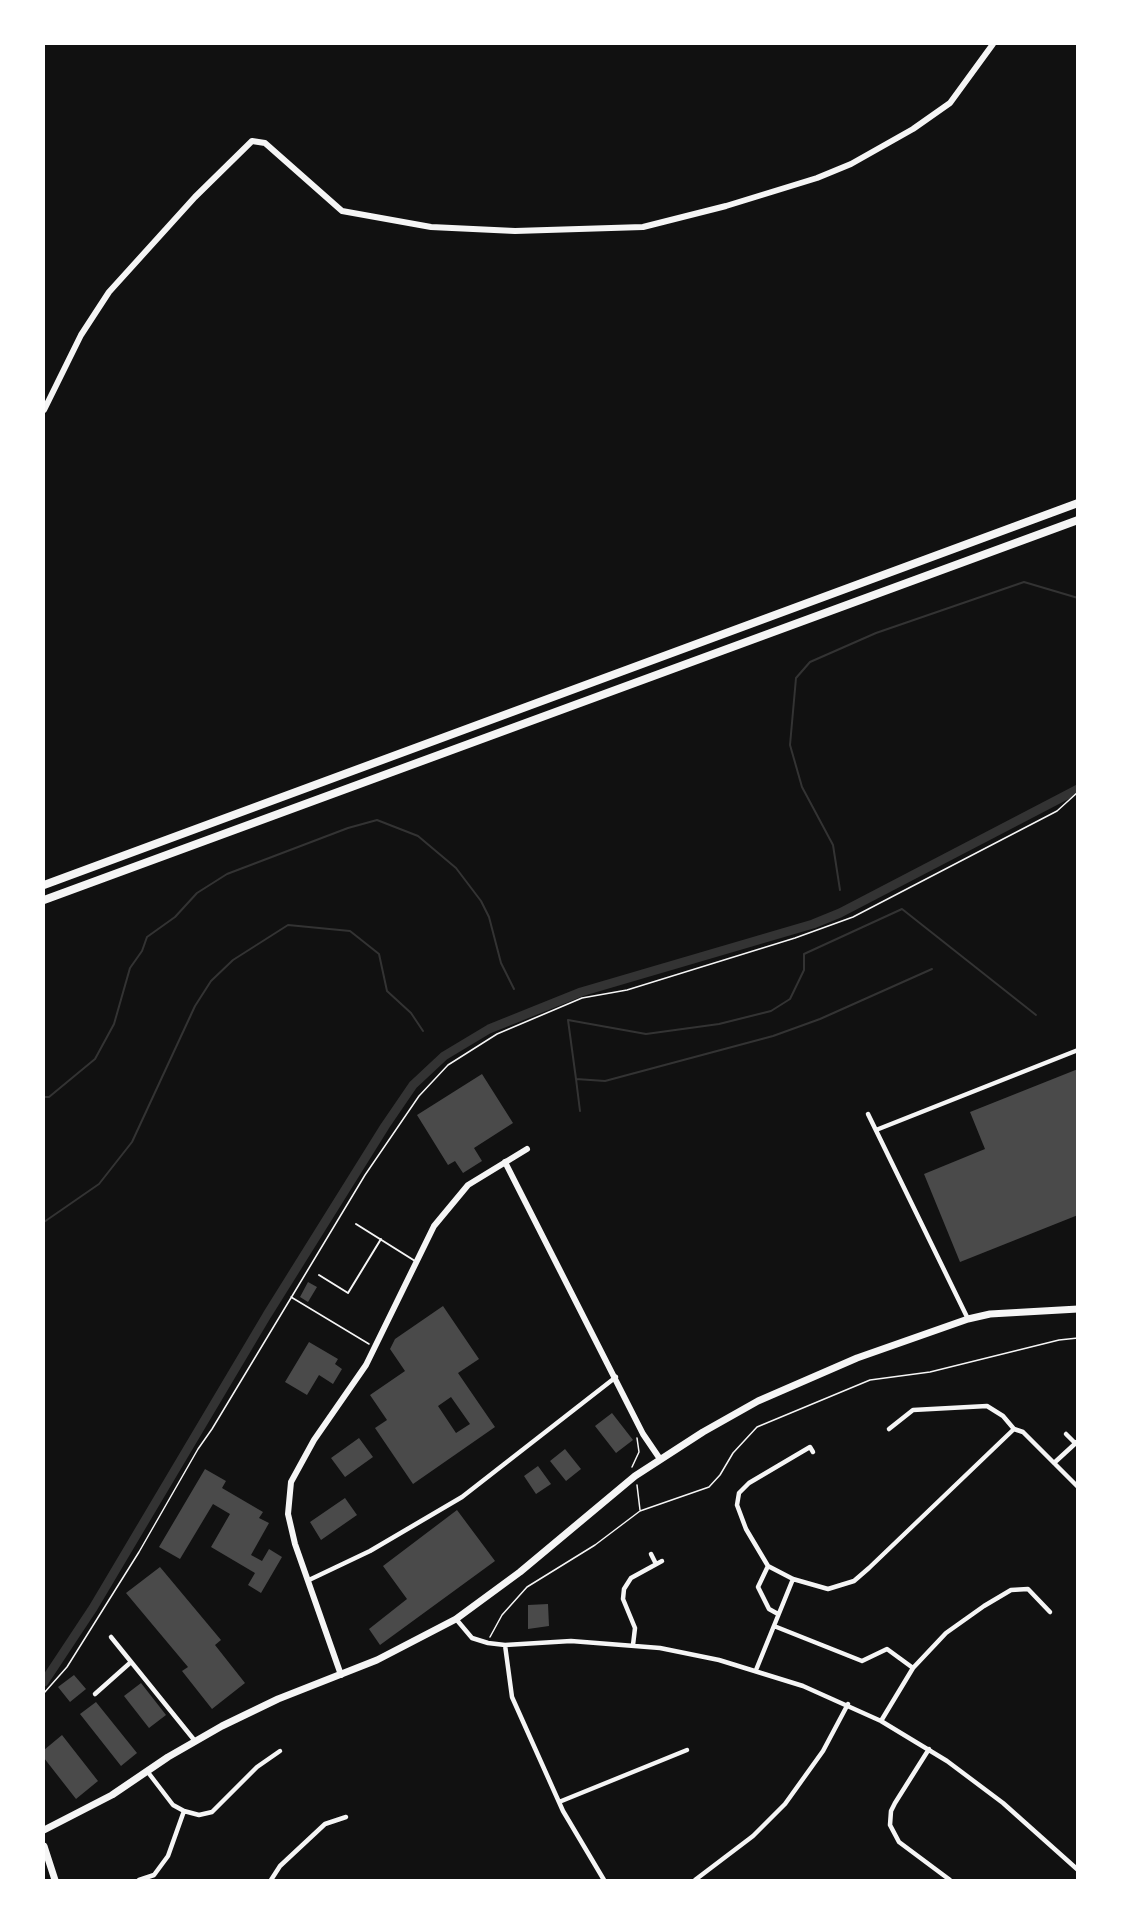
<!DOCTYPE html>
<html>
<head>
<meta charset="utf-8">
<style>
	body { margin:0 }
	#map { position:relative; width:1121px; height:1924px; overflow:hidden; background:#111; font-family:"Asap Condensed",sans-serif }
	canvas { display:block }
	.frame { position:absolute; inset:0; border:45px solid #fff; pointer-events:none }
</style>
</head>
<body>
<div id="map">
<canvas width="1121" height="1924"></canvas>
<div class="frame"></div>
</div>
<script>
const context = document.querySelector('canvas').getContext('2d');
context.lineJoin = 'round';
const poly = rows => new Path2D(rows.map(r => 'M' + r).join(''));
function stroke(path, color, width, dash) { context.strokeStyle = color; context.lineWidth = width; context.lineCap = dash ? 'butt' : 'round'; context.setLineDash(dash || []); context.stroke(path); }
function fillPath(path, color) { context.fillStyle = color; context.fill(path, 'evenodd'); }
stroke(poly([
	[840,890,833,845,802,787,790,745,796,678,810,662,876,633,1024,582,1078,598],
	[932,969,820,1019,773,1036,605,1081,576,1079,568,1020,646,1034,719,1024,771,1011,790,999,804,970,804,954,902,909,1036,1015],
	[576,1079,580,1111],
	[44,1097,49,1097,95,1059,114,1024,130,968,142,951,147,937,175,917,197,893,227,874,348,828,377,820,418,836,456,868,481,901,489,917,501,963,514,989],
	[44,1222,99,1184,132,1142,195,1006,211,981,233,960,288,925,350,931,379,954,387,991,411,1013,423,1031]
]), '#333', 2);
stroke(poly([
	[44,1682,93,1608,267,1315,385,1126,413,1085,444,1056,489,1029,581,992,813,924,840,913,1078,789]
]), '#333', 9);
fillPath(poly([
	[1078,1069,1078,1215,960,1262,924,1174,985,1149,970,1112],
	[482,1074,513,1123,474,1148,482,1161,463,1173,455,1161,448,1165,417,1115],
	[308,1282,317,1287,308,1302,300,1297],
	[443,1306,479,1359,458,1373,495,1427,413,1484,375,1428,387,1420,370,1395,405,1371,390,1349,395,1339],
	[451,1397,470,1424,456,1433,438,1406],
	[309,1342,338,1359,335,1364,342,1369,333,1384,319,1375,307,1395,285,1382],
	[612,1413,633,1440,616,1453,595,1426],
	[359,1438,373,1457,345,1477,331,1458],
	[565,1449,581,1469,566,1481,550,1461],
	[538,1466,551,1484,536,1494,524,1476],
	[205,1469,226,1481,222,1488,263,1512,259,1518,269,1523,251,1555,262,1561,269,1549,282,1557,261,1593,248,1585,255,1573,211,1547,230,1514,213,1504,180,1559,159,1547],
	[345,1498,357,1515,321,1540,310,1522],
	[457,1510,495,1561,380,1645,369,1629,407,1599,383,1566],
	[160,1567,221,1640,215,1645,245,1683,212,1709,182,1671,188,1667,126,1593],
	[548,1604,549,1626,528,1629,528,1605],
	[74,1675,86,1689,70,1702,58,1687],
	[141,1683,166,1715,149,1728,124,1696],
	[96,1702,137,1753,121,1766,80,1714],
	[62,1735,98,1781,76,1799,44,1758,44,1750]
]), '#4a4a4a');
stroke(poly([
	[291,1297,369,1344],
	[632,1467,639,1452,637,1438],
	[637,1485,640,1510],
	[490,1637,502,1615,527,1587,595,1545,640,1511,709,1487,720,1475,733,1453,757,1427,870,1380,930,1372,1059,1340,1078,1338],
	[44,1693,67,1667,139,1552,198,1449,212,1429,365,1175,419,1096,448,1065,497,1034,582,998,627,990,795,938,853,917,1057,811,1078,792]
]), '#f5f5f5', 1.5);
stroke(poly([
	[356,1224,415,1261],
	[319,1275,348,1293,381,1239]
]), '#f5f5f5', 2);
stroke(poly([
	[868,1114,968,1319],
	[876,1130,1078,1050],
	[889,1429,913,1410,987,1406,1003,1416,1014,1429],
	[1014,1429,1023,1432,1078,1487],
	[1066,1434,1075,1443],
	[813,1452,810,1447,749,1483,739,1493,737,1505,746,1529,768,1566,793,1579,828,1589,854,1581,869,1568,1014,1429],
	[1054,1463,1078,1441],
	[651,1554,656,1564],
	[768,1566,758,1587,769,1609,778,1614],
	[309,1580,370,1551,462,1497,616,1377],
	[456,1619,472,1638,488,1643,505,1645,571,1641,660,1648,719,1660,803,1686,881,1721,947,1761,1003,1803,1078,1870],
	[774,1626,862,1661,887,1649,913,1668],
	[111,1637,195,1741],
	[505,1645,512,1697,563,1811,604,1880],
	[633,1645,635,1628,623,1599,624,1589,631,1578,662,1561],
	[756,1670,793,1579],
	[95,1694,131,1662],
	[881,1721,913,1668,946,1633,984,1606,1011,1590,1028,1589,1050,1612],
	[929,1749,895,1803,891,1811,890,1825,899,1842,950,1880],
	[147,1771,173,1805,184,1811,199,1815,212,1812,257,1767,280,1751],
	[559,1802,687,1750],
	[139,1880,154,1875,168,1856,184,1811],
	[271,1880,280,1866,325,1824,346,1817],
	[695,1880,753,1836,785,1804,823,1751,848,1704]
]), '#f5f5f5', 4.5);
stroke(poly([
	[44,410,81,335,109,292,195,197,252,141,265,143,342,211,431,227,515,231,643,227,726,206,817,178,851,164,913,129,950,103,993,44],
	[505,1162,643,1434,660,1459],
	[341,1675,295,1544,288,1514,291,1482,314,1440,366,1365,434,1226,468,1185,527,1149]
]), '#f5f5f5', 6);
stroke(poly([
	[44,1830,112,1795,168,1757,222,1726,278,1699,377,1660,456,1619,520,1572,635,1476,703,1432,758,1401,857,1358,968,1319,990,1314,1078,1309],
	[44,1846,55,1880]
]), '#f5f5f5', 7);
stroke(poly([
	[44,885,1078,503],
	[44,900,1078,520]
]), '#f5f5f5', 8);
</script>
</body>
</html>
